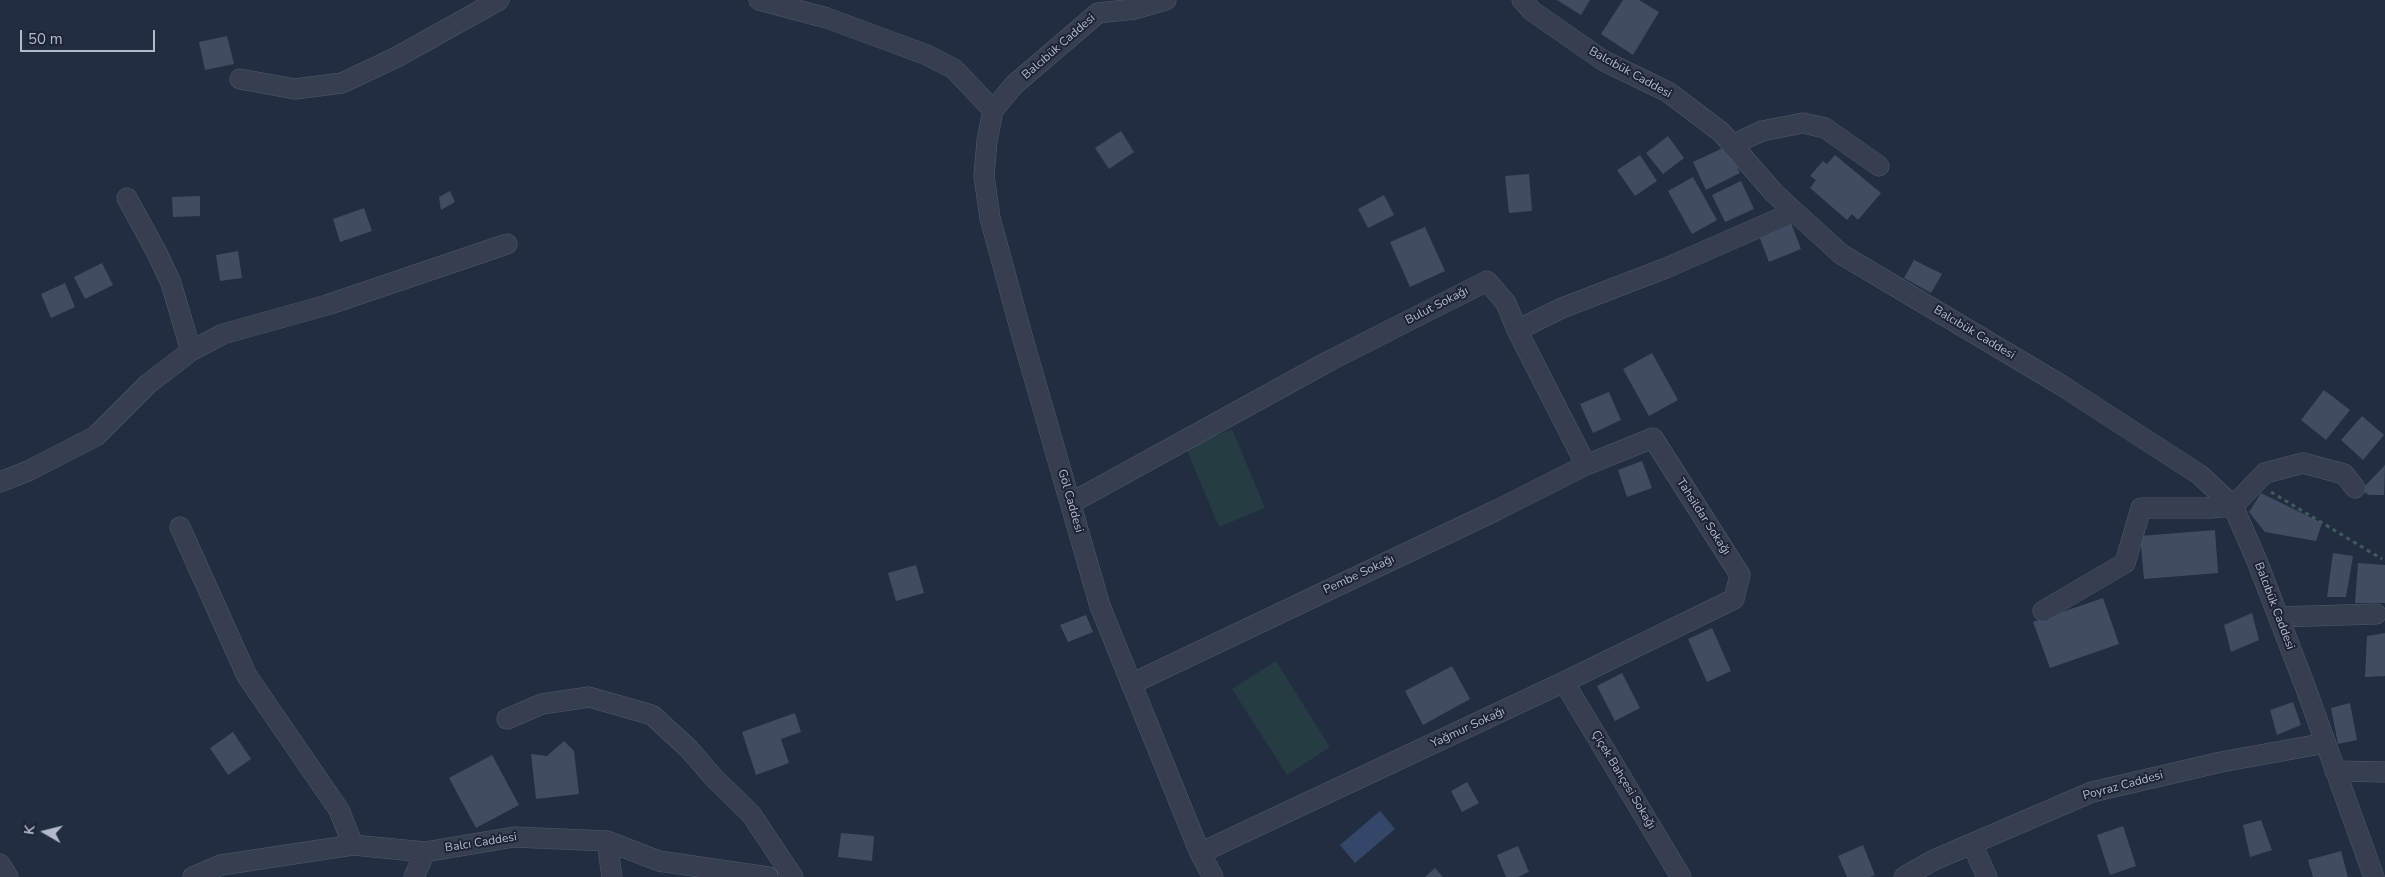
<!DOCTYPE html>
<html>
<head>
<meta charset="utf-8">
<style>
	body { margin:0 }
	#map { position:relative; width:2385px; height:877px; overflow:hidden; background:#222d41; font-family:"Nunito Sans",sans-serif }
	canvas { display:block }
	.north { position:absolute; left:20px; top:807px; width:50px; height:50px; -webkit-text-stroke:4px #1b2435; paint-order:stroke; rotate:278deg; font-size:14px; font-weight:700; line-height:20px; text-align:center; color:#b3bacb }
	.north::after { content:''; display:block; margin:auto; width:18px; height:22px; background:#b3bacb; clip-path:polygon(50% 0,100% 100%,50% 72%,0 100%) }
	.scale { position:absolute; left:20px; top:30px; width:135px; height:22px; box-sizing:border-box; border:2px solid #b3bacb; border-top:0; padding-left:6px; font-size:15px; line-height:18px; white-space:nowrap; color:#b3bacb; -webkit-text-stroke:4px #1b2435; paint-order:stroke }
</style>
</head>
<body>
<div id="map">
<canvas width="2385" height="877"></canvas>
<div class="north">K</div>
<div class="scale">50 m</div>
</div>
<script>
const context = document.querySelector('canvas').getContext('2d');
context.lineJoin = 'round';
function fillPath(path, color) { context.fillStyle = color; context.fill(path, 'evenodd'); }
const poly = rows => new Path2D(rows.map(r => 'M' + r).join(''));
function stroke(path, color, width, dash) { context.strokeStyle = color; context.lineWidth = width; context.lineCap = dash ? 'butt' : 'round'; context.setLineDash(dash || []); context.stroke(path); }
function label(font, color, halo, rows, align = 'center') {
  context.font = font + ' "Nunito Sans",sans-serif'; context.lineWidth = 4; context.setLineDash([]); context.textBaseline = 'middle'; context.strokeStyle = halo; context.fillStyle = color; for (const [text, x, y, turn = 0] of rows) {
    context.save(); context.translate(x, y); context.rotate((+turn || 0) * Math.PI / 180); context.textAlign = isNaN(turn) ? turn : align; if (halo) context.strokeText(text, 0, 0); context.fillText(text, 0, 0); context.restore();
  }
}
fillPath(poly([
	[1232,429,1265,508,1219,527,1186,448],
	[1276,661,1330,747,1287,775,1232,689]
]), '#243c42');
fillPath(poly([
	[1380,811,1395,829,1355,863,1340,845]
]), '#344769');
fillPath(poly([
	[1557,0,1590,0,1581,15],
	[1623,0,1639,0,1659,12,1633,55,1601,34],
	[227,36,234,64,205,70,199,42],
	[1121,131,1134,152,1109,169,1095,148],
	[1668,136,1684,158,1663,174,1646,153],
	[1727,146,1740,173,1706,190,1693,162],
	[1640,155,1657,181,1635,196,1617,170],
	[1835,155,1881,193,1858,220,1852,214,1847,220,1810,188,1816,180,1810,176,1823,161,1827,164],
	[1529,174,1532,211,1509,213,1505,176],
	[1693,177,1717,220,1692,234,1668,191],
	[1741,181,1754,209,1725,222,1712,195],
	[450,191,455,202,441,210,439,197],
	[1384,195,1394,215,1368,228,1358,209],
	[200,196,200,216,173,217,172,197],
	[364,208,372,231,340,242,333,219],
	[1791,223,1801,249,1769,262,1759,236],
	[1425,227,1445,271,1410,287,1390,242],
	[238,251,242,278,220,281,216,255],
	[1914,260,1942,274,1931,293,1904,278],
	[102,263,113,285,85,299,74,277],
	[65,283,75,307,51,318,41,294],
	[1652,353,1678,400,1649,416,1623,369],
	[2324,390,2350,410,2326,440,2301,420],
	[1609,392,1621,420,1593,433,1580,404],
	[2362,416,2384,435,2363,460,2341,440],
	[1642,461,1652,488,1627,497,1618,470],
	[2385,465,2384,495,2369,495,2361,490],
	[2261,493,2322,523,2316,541,2265,532,2249,512],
	[2215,530,2218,573,2144,579,2140,536],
	[2333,553,2353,556,2346,597,2327,597],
	[2358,563,2385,565,2385,603,2355,603],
	[916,565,924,593,896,601,888,573],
	[2103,598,2119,644,2050,668,2033,622],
	[2252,613,2259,640,2231,652,2224,625],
	[1086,615,1093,632,1068,642,1060,625],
	[1712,628,1731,671,1707,682,1688,639],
	[2385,633,2385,676,2365,677,2367,636],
	[1452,666,1470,699,1423,725,1405,691],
	[1622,673,1640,708,1615,721,1597,686],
	[2293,702,2301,725,2277,735,2270,710],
	[2350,703,2357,740,2338,744,2331,708],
	[795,713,801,732,781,739,789,763,756,775,742,732],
	[233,732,251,759,228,775,210,748],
	[564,741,574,751,579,794,536,799,531,754,547,756],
	[492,755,519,805,476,828,449,778],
	[1467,782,1479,803,1462,812,1451,791],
	[2261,820,2272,850,2250,857,2243,825],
	[2123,826,2136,866,2110,875,2097,835],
	[841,833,874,836,872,861,838,857],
	[1863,845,1875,875,1870,877,1847,877,1838,856],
	[1518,846,1529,872,1518,877,1506,877,1497,855],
	[2341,851,2348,877,2313,877,2308,860],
	[1435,868,1443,877,1425,877]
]), '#414c63');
const minor = poly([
	[759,0,827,18,927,55,954,69,993,110],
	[1166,0,1135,9,1098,13,1015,84,993,110,987,141,984,176,990,218,1023,339,1100,606,1200,853,1213,877],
	[1522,0,1532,11,1604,61,1668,92,1721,132,1774,193,1841,254,2061,385,2200,475,2233,506,2257,561,2305,686,2374,877],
	[240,79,295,89,342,83,397,57,499,0],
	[1732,145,1762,131,1803,123,1825,128,1879,166],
	[127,198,157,253,171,283,191,351],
	[1517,330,1586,465],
	[0,482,28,471,96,436,148,384,191,351,223,334,327,305,507,244],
	[1071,503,1331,360,1487,281,1506,303,1517,330,1562,308,1666,268,1794,212],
	[180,527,247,676,339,810,353,845],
	[2043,611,2125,563,2141,508,2210,508,2233,506,2265,473,2303,463,2344,474,2355,488],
	[2278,617,2376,614],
	[1564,682,1681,877],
	[1131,684,1497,510,1586,465,1653,438,1740,575,1734,599,1564,682,1200,853],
	[507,719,542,704,589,697,652,715,689,749,714,778,751,814,793,877],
	[2335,771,2385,772],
	[607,841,612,877],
	[1972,844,1987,877],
	[0,864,8,877],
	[193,877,221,865,353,845,425,852,514,837,607,841,659,861,768,877],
	[414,877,425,852],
	[1904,877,1934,860,2092,792,2221,762,2326,743]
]);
stroke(minor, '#515a6b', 21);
stroke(poly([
	[2271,492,2382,559]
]), '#42595f', 3, [4, 4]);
stroke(minor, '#363f50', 20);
label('12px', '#b3bacb', '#1b2435', [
	["Balcıbük Caddesi",1059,47,-41],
	["Balcıbük Caddesi",1630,73,29],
	["Bulut Sokağı",1437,306,-27],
	["Balcıbük Caddesi",1974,333,31],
	["Göl Caddesi",1070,501,74],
	["Tahsildar Sokağı",1703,517,57],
	["Pembe Sokağı",1359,575,-25],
	["Balcıbük Caddesi",2274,606,69],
	["Yağmur Sokağı",1468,728,-25],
	["Çiçek Bahçesi Sokağı",1623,780,59],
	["Poyraz Caddesi",2123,786,-15],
	["Balcı Caddesi",481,843,-9]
]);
</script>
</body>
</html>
